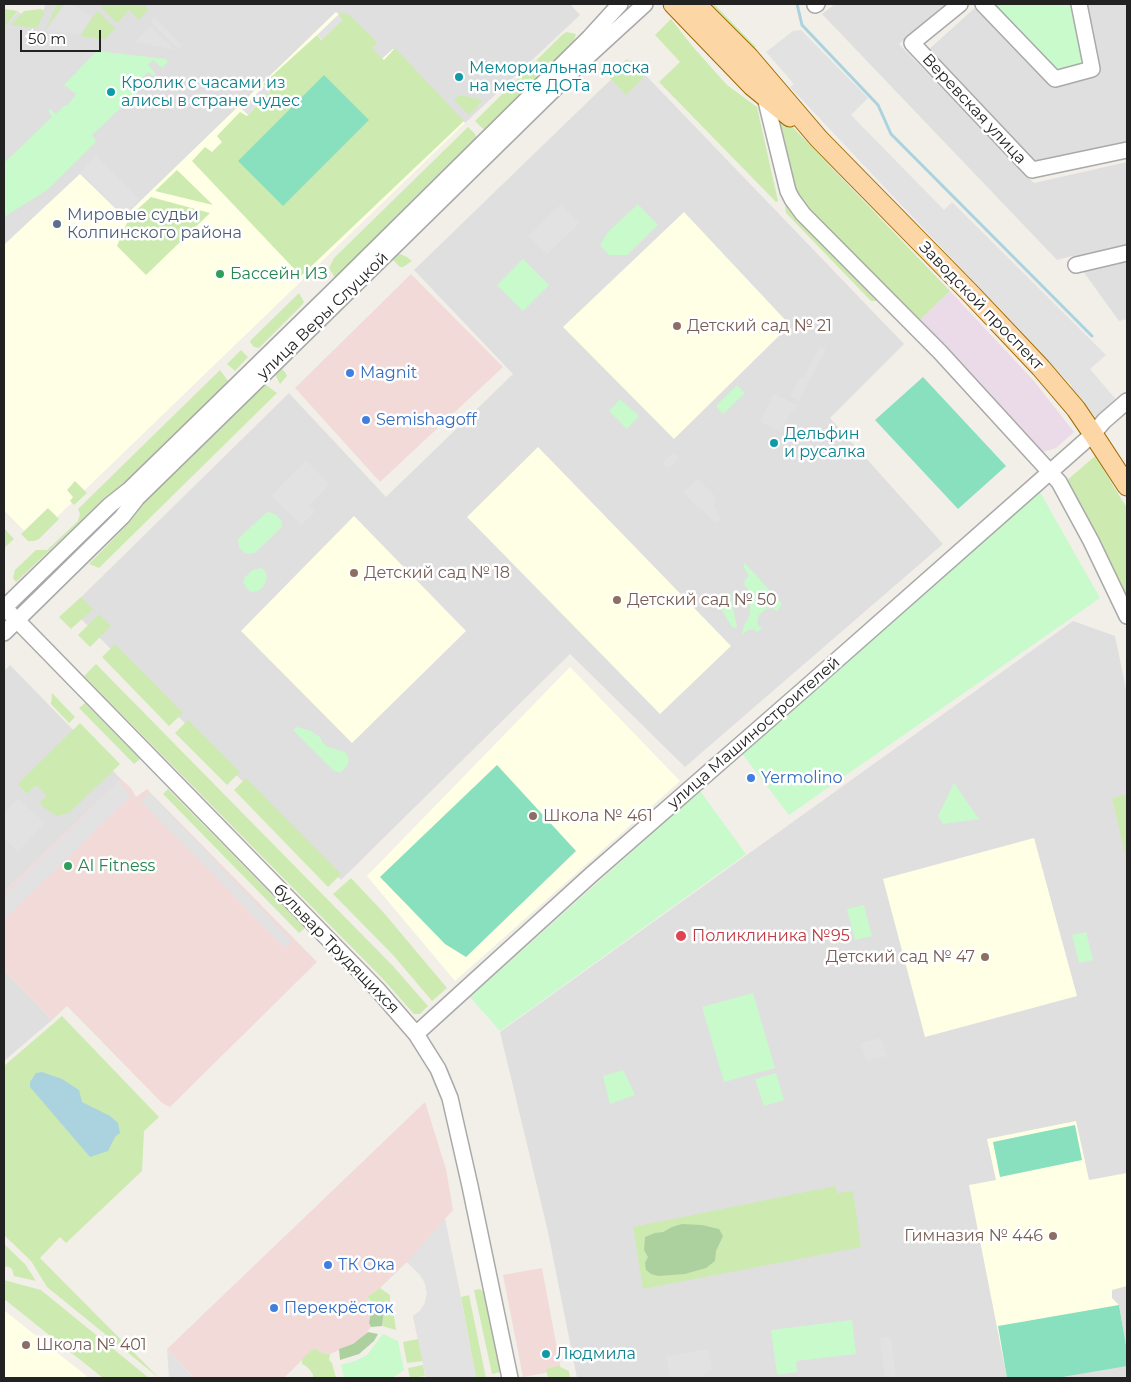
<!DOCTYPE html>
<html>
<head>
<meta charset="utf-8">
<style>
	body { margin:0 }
	#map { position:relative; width:1131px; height:1382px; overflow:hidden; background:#f2efe9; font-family:Montserrat,sans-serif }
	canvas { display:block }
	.frame { position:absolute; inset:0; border:5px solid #222; pointer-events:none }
	.scale { position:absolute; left:20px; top:30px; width:81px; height:22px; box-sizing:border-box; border:2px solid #222; border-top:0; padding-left:6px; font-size:15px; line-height:18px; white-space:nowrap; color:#222; -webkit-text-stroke:4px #fff; paint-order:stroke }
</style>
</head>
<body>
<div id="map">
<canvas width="1131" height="1382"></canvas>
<div class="frame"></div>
<div class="scale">50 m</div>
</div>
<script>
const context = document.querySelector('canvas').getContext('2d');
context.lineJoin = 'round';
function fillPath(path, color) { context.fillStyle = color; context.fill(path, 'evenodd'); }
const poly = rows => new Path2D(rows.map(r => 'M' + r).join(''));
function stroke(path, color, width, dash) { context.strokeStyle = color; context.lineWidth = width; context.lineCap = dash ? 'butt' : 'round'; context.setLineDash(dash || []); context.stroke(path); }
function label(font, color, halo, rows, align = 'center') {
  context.font = font + ' Montserrat,sans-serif'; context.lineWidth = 5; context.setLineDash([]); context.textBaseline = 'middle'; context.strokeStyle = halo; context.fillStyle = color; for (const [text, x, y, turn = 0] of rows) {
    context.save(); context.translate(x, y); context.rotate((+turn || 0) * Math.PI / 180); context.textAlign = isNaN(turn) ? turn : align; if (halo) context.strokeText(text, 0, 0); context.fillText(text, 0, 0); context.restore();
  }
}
fillPath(poly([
	[46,4,570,4,580,15,465,123,393,49,382,59,336,12,124,217,80,174,4,245,4,24,7,24,18,12,38,21],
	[835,4,946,4,899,44,1034,183,1127,162,1127,319,1119,321,1072,256,1057,260,822,14],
	[1088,4,1127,4,1127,141,1036,162,927,51,977,6,1054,83,1100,71],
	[631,60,904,344,830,418,943,544,685,767,570,654,341,880,70,608,289,393,386,497,513,374,414,270],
	[1073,621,1115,636,1127,694,1127,1378,577,1378,548,1232,500,1032],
	[10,665,121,779,4,892,4,671],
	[4,970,52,1020,4,1061]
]), '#e0dfdf');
fillPath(poly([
	[411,274,503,367,380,482,295,388],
	[121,779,131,788,136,797,147,789,317,962,170,1107,162,1103,67,1006,52,1020,4,970,4,892],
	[425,1102,446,1169,453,1210,445,1219,476,1378,426,1378,413,1316,420,1311,425,1303,427,1293,425,1283,420,1275,407,1262,380,1288,367,1297,372,1305,369,1323,371,1327,361,1339,353,1344,330,1354,322,1353,314,1348,284,1378,194,1378,167,1349],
	[542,1268,561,1370,523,1377,503,1275]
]), '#f2dad9');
fillPath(poly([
	[950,291,1034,381,1074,432,1056,448,1040,453,918,322]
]), '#ebdbe8');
fillPath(poly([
	[336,12,382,59,393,49,465,123,33,540,4,510,4,245,80,174,124,217],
	[684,212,790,325,674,439,563,327],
	[538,447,731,646,660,714,467,517],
	[354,516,466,631,352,743,241,631],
	[570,667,680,781,455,981,367,876],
	[1034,838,1077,996,925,1037,883,879],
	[1076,1121,1089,1180,1127,1173,1127,1286,1112,1290,1112,1298,1119,1305,1127,1351,1007,1378,969,1185,996,1180,987,1139],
	[5,1311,89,1378,4,1378]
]), '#ffffe5');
fillPath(poly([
	[57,4,64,4,45,30],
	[101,4,145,4,148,10,139,20,129,10,117,23,101,7],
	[706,4,714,4,756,47,751,49],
	[4,9,18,11,7,24,4,24],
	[41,9,45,12,37,28,11,25,24,11],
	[97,11,115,28,105,40,80,36],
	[341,13,347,13,377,42,372,48,384,60,395,48,464,121,301,276,192,161,205,147,212,152,222,142,217,136,240,112,247,116,270,92,263,84,317,35,321,40,342,20,338,15],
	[671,19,693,47,727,85,757,107,778,201,776,202,659,82,680,62,655,35],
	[567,32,576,34,572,46,487,130,482,128,475,121,563,34],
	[627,59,644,77,626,95,609,77],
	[459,95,479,99,482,101,469,115,454,100],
	[784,118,950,291,918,322,802,205,796,192,778,119],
	[468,127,475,134,477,140,335,278,329,268,334,258],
	[177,170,213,205,155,191],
	[151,197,210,213,146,275,117,246,130,216],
	[784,198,789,208,877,297,876,301,871,301,786,213],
	[400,254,407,257,412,261,403,267,400,267,391,258],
	[299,293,304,302,302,305,259,348,254,347,250,342,251,340],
	[241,350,248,357,235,371,227,364],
	[280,367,285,372,287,376,280,384,276,376,275,372],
	[220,370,229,382,125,484,100,503,16,582,13,578,15,570,36,550,47,550,78,521,80,514,78,509],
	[266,385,277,393,99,568,89,564,128,524,140,504,261,386],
	[1095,456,1127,508,1127,601,1065,482],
	[75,481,87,493,74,505,70,501,73,497,67,490],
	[48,508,59,519,39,539,34,541,28,541,21,534],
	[4,528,14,539,4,548],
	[81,597,93,609,71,629,59,617],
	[99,614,111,626,90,647,78,635],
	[115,644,183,713,169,726,102,657],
	[96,664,393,966,428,1006,420,1014,414,1014,383,979,84,676],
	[52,693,75,717,69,723,51,704],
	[85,703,140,759,134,764,79,708],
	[188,720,240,772,227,785,175,733],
	[80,723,120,764,69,813,57,816,43,807,40,802,47,796,36,785,27,794,18,784],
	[246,778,341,874,328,887,234,790],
	[168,789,305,928,299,933,163,794],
	[1127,794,1127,862,1112,798],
	[351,878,384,913,447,988,432,1001,393,955,333,894],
	[62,1016,159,1117,144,1131,142,1171,66,1243,60,1237,40,1258,159,1378,47,1287,31,1261,4,1235,4,1066],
	[835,1186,837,1193,853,1191,861,1247,643,1289,633,1227],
	[4,1244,25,1264,36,1281,14,1276,12,1269,7,1266,4,1268],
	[4,1280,41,1290,149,1378,103,1378,4,1299],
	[380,1288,390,1295,390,1302,372,1302,367,1297],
	[480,1289,485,1293,501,1372,492,1374,474,1290],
	[469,1295,486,1378,476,1378,461,1297],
	[382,1305,390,1305,393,1309,396,1330,382,1326,384,1311],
	[418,1339,423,1361,407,1363,403,1342],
	[314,1348,322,1353,330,1354,329,1360,332,1363,336,1378,313,1378,313,1375,310,1370,306,1366,302,1364,302,1359],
	[423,1365,425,1376,410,1378,408,1368],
	[558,1366,569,1371,570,1378,548,1378,546,1369]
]), '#cdebb0');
fillPath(poly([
	[682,1224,702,1225,719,1229,723,1236,716,1251,715,1261,706,1268,685,1274,658,1276,651,1274,646,1270,645,1263,648,1257,644,1250,645,1237,655,1233,663,1232,672,1227],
	[372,1305,382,1305,384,1311,382,1326,371,1327,369,1323],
	[368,1332,378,1334,374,1341,359,1354,340,1360,339,1349,353,1344]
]), '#add19e');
fillPath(poly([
	[990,4,1070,4,1082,59,1077,67,1061,72,1048,65],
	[97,51,166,59,168,62,162,68,153,60,148,65,156,74,154,76,148,72,137,84,141,89,92,135,96,142,47,190,4,217,4,163,52,117,48,110,50,109,56,114,64,106,68,105,76,94,64,85],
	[638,204,658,225,627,255,609,255,600,245,608,232],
	[523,259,549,285,523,311,497,285],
	[737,385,745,393,723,414,716,406],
	[620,399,639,416,627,429,609,411],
	[1040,492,1100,598,789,815,740,751],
	[267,512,275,514,281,520,282,527,255,553,250,554,244,553,239,547,238,539],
	[745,563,782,604,777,612,773,608,766,609,759,615,757,621,758,625,762,629,757,632,753,629,748,630,742,635,744,625,747,621,750,614,750,598,749,591,744,585,745,580,749,576,743,566],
	[262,568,266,573,267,578,264,586,258,591,250,592,243,583,245,577,253,570],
	[731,594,733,608,737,628,732,627,714,597],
	[297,727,311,731,320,737,322,742,328,747,345,752,349,759,347,766,340,773,333,770,293,730],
	[954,783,979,819,943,824,938,816],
	[700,791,746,854,500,1031,470,997],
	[864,905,872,936,855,940,847,909],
	[1086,932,1093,960,1079,963,1072,935],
	[753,993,775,1068,724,1082,702,1007],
	[623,1070,635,1095,610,1104,603,1076],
	[776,1073,784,1100,764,1106,755,1079],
	[852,1320,856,1354,796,1361,797,1372,777,1375,771,1330],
	[383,1334,398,1341,404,1370,392,1378,344,1378,341,1365,355,1361,367,1355]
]), '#c8facc');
fillPath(poly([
	[324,75,369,120,283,206,238,161],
	[923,377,1006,466,958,509,875,420],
	[497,765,576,851,466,957,445,944,380,877],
	[1075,1125,1082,1160,1000,1177,993,1142],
	[1119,1305,1127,1351,1127,1366,1056,1378,1007,1378,998,1326]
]), '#88e0be');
fillPath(poly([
	[65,4,71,4,92,17,80,35,47,30],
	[338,15,343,20,322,40,317,35],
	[155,17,182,45,178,49,150,22],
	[151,26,175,50,134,42],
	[801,30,868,98,851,115,944,210,952,202,1106,355,1090,369,1118,402,1097,419,1071,387,1072,386,790,87,794,84,766,52,793,31],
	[264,86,270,92,248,115,242,109],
	[96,156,139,199,123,215,80,172],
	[561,204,580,223,547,254,528,236],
	[820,346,826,349,799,401,790,396,800,377,803,378],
	[773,394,798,405,794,412,791,411,781,432,760,422],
	[674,452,680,458,668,469,662,463],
	[306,460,330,485,309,505,315,512,301,525,271,496],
	[697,478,716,497,714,505,721,519,715,523,683,493],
	[119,782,131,796,4,920,4,895],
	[150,793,292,941,285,948,141,801],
	[18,798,45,823,18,852,4,838,4,814],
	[881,1038,886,1056,866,1061,861,1043],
	[445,1219,459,1287,476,1378,426,1378,413,1316,420,1311,425,1303,427,1293,425,1283,420,1275,407,1262],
	[891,1337,896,1378,885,1378,880,1338],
	[167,1349,189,1373,194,1378,169,1378],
	[708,1349,712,1369,701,1378,670,1378,666,1356]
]), '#e2e2e2');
fillPath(poly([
	[42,1072,62,1079,79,1090,82,1102,110,1116,118,1123,120,1133,115,1137,108,1151,90,1157,30,1087,30,1082,36,1073]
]), '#aad3df');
stroke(poly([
	[797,4,802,25,878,105,891,134,1092,336]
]), '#aad3df', 3);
const minor = poly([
	[960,4,912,43,1032,170,1127,150],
	[983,4,1055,79,1092,69,1079,4],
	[815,5,817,4],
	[765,97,788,191,792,199,803,214,940,352,1059,482,1091,541,1127,616],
	[1076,265,1127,253],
	[4,607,377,989,416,1034,438,1069,450,1098,470,1186,510,1378],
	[4,608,110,505,129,490,332,292,589,38,620,4],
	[4,633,122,517,137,498,264,374,586,58,645,4],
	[416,1034,591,875,803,690,1093,434,1104,421,1127,401]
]);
const major = poly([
	[673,4,752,86,790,117],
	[696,4,749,57,819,139,970,293,1041,368,1076,409,1093,434,1127,486]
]);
stroke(minor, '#a9a9a9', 18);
stroke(major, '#a06b00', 21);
stroke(minor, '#fff', 15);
stroke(major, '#fcd6a4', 19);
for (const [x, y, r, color] of [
	[459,77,5,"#0f9aa8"],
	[111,92,5,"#0f9aa8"],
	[57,224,5,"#5c6f8a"],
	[220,274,5,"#2e9e5b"],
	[677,326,5,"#8d6e63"],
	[350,373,5,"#3f7fe0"],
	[366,420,5,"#3f7fe0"],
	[774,443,5,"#0f9aa8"],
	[354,573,5,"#8d6e63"],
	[617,600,5,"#8d6e63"],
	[751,778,5,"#3f7fe0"],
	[533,816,5,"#8d6e63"],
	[68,866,5,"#2e9e5b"],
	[681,936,6,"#e0444e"],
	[985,957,5,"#8d6e63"],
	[1053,1236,5,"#8d6e63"],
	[328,1265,5,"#3f7fe0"],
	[274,1308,5,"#3f7fe0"],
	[26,1345,5,"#8d6e63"],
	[546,1354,5,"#0f9aa8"]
]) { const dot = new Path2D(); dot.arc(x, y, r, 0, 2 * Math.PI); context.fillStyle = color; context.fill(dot); stroke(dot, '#fff', 2); }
label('16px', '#0d838f', '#fff', [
	["Мемориальная доска",469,68],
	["на месте ДОТа",469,86],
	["Кролик с часами из",121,83],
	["алисы в стране чудес",121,101],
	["Дельфин",784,434],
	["и русалка",784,452],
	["Людмила",556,1354]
], 'left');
label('16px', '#222', '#fff', [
	["Веревская улица",974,109,47],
	["Заводской проспект",981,306,46],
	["улица Веры Слуцкой",323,316,-44],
	["улица Машиностроителей",754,733,-41],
	["бульвар Трудящихся",336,949,46]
]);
label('16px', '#4e5e75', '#fff', [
	["Мировые судьи",67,215],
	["Колпинского района",67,233]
], 'left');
label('16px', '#27864d', '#fff', [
	["Бассейн ИЗ",230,274],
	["AI Fitness",78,866]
], 'left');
label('16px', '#785e54', '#fff', [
	["Детский сад № 21",687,326],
	["Детский сад № 18",364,573],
	["Детский сад № 50",627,600],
	["Школа № 461",543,816],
	["Детский сад № 47",975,957,"right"],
	["Гимназия № 446",1043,1236,"right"],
	["Школа № 401",36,1345]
], 'left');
label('16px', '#366cbe', '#fff', [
	["Magnit",360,373],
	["Semishagoff",376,420],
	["Yermolino",761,778],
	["ТК Ока",338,1265],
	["Перекрёсток",284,1308]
], 'left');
label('16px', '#be3a42', '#fff', [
	["Поликлиника №95",692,936]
], 'left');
</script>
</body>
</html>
